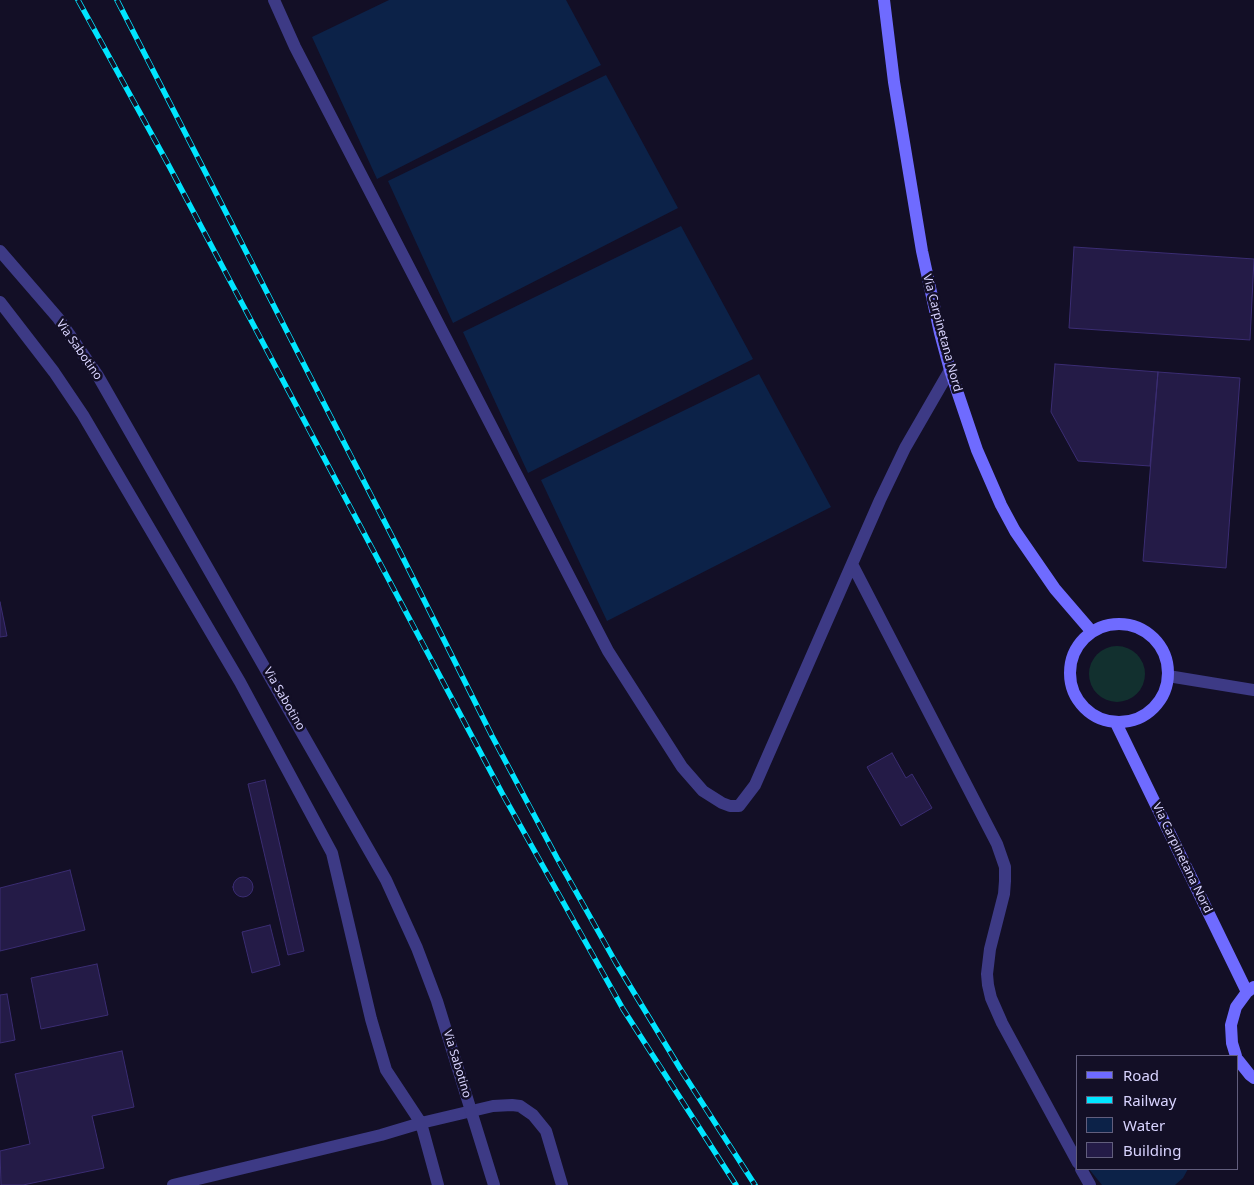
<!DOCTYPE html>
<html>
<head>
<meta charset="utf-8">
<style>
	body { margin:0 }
	#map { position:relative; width:1254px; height:1185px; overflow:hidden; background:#130f26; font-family:"Noto Sans",sans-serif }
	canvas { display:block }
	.legend { position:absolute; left:1076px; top:1055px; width:162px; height:115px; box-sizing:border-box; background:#130f26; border:1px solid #625e7d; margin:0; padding:6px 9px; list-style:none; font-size:15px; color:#d9d4ff }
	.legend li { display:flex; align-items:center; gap:10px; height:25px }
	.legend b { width:25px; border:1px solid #625e7d }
</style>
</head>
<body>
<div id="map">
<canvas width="1254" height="1185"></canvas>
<ul class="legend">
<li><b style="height:6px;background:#6f6bff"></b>Road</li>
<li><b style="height:6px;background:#00e5ff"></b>Railway</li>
<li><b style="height:14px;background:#0c2248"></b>Water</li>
<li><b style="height:14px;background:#241b47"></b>Building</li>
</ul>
</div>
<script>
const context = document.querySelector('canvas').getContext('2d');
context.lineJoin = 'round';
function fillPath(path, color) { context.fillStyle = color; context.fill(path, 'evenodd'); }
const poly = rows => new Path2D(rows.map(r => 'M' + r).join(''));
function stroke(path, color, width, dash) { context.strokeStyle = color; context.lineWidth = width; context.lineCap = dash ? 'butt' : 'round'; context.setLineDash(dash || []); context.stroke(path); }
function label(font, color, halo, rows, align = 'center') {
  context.font = font + ' "Noto Sans",sans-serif'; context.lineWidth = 5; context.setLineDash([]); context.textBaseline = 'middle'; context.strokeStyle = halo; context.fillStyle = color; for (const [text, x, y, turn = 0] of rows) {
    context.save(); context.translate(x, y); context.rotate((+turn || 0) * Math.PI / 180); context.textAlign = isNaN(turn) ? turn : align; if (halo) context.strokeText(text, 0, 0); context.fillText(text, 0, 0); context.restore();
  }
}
fillPath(poly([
	'1089 674a28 28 0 1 1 56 0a28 28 0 1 1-56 0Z'
]), '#12302f');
fillPath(poly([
	[389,0,566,0,601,65,377,179,312,37],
	[606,75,678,208,453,323,388,181],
	[681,226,753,359,528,473,463,332],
	[759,374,831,507,607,621,541,480],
	[1089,1169,1188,1169,1183,1178,1175,1185,1102,1185]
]), '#0c2248');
const building = poly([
	[1074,247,1254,259,1250,340,1069,328,1074,247],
	[1055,364,1158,372,1150,466,1078,461,1051,412,1055,364],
	[1158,372,1240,378,1226,568,1143,561,1158,372],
	[0,602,7,636,0,637,0,602],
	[892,753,906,778,912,774,932,808,901,826,867,767,892,753],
	[265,780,304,951,288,955,248,784,265,780],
	[70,870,85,930,0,951,0,888,70,870],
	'233 887a10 10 0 1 1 20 0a10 10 0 1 1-20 0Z',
	[270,925,280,965,252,973,242,932,270,925],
	[97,964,108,1015,41,1029,31,978,97,964],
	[7,994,15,1040,0,1043,0,995,7,994],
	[122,1051,134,1107,92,1116,104,1168,23,1185,1,1185,0,1151,30,1144,15,1074,122,1051]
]);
fillPath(building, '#241b47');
stroke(building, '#3b2d73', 1);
stroke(poly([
	[274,0,295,47,608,651,682,767,703,791,722,803,730,806,739,806,755,785,880,500,905,448,950,370],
	[0,302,54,372,83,415,240,682,332,853,371,1019,386,1070,421,1123,438,1185],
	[852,564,997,844,1005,867,1005,881,1004,894,990,949,987,974,988,985,991,998,1002,1023,1078,1163],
	[1081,1169,1090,1185],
	[173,1185,381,1135,421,1123,493,1106,512,1105,520,1106,533,1115,546,1131,562,1185]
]), '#3d3a85', 12);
stroke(poly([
	[1168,676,1254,690]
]), '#3d3a85', 12);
stroke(poly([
	[884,0,894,82,922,251,940,333,950,370,977,450,1001,505,1015,531,1055,589,1092,632],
	'1070 673a49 49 0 1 1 98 0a49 49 0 1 1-98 0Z',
	[1116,723,1247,992],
	[1236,1056,1232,1043,1231,1025,1236,1007,1247,992,1254,987],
	[1238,1060,1250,1075,1254,1078]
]), '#6f6bff', 12);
const rail = poly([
	[78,0,168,164,502,793,623,1009,736,1185],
	[117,0,396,544,492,736,557,858,616,963,681,1070,755,1185]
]);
stroke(rail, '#00e5ff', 5.5);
stroke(rail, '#130f26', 4, [11]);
stroke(poly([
	[0,251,58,318,98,376,386,880,417,948,437,1001,494,1185]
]), '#3d3a85', 12);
label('12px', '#d9d4ff', '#130f26', [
	["Via Carpinetana Nord",942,333,75],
	["Via Sabotino",79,350,55],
	["Via Sabotino",284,699,60],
	["Via Carpinetana Nord",1182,858,64],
	["Via Sabotino",457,1064,73]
]);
</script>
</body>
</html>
